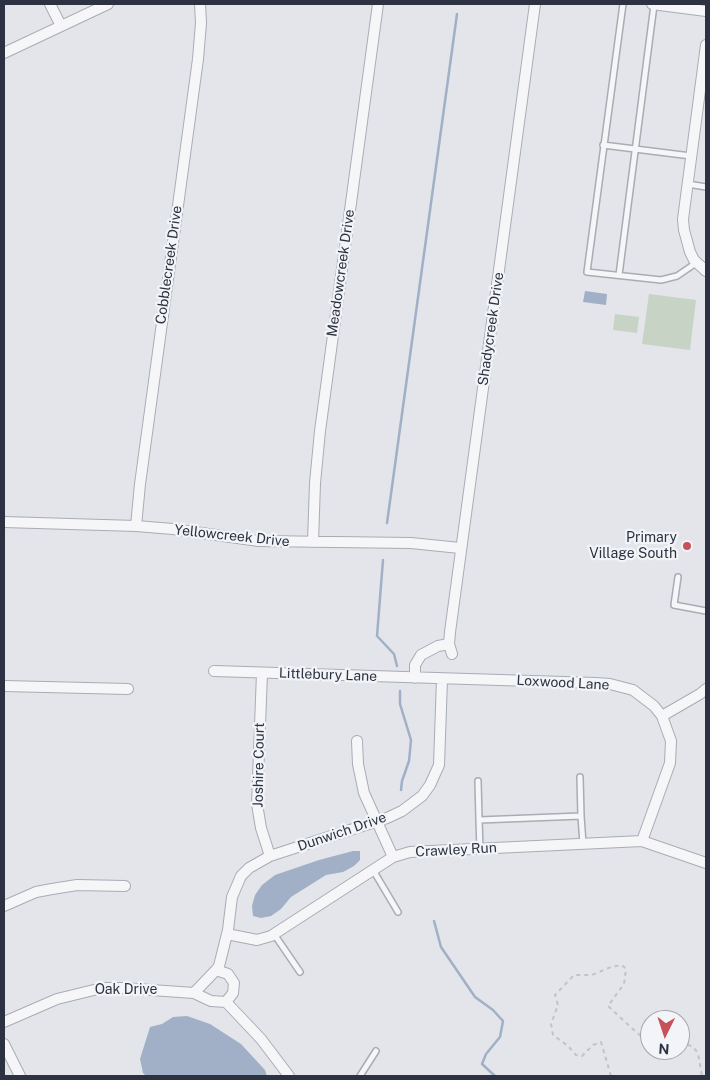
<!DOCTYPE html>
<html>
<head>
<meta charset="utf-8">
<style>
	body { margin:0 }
	#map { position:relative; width:710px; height:1080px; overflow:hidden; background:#e3e5ea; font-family:"Public Sans",sans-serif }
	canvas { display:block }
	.frame { position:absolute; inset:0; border:5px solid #2c3241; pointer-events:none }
	.north { position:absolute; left:640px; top:1010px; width:50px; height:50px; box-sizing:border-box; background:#f3f4f7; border:1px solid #a3a6ae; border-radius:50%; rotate:184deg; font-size:14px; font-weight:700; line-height:20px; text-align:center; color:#2c3241 }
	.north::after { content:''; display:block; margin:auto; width:18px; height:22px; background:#c55258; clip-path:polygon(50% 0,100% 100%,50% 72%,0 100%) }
</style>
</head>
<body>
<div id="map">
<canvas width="710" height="1080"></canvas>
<div class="frame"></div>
<div class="north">N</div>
</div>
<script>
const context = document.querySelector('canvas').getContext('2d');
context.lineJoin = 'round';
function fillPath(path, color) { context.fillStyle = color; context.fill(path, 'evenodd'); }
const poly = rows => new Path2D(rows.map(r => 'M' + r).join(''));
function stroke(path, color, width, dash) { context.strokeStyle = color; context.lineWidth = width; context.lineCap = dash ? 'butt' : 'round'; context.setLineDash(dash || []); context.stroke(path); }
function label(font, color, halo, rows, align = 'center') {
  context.font = font + ' "Public Sans",sans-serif'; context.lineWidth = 4.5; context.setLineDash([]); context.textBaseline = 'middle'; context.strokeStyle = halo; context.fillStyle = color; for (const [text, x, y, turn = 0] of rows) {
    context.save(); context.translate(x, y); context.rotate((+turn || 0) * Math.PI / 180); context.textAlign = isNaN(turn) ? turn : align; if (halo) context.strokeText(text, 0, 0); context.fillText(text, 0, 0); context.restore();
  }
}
fillPath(poly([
	[649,294,696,300,690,350,642,344],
	[615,314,639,317,637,333,613,330]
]), '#c7d3c5');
fillPath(poly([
	[585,291,607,294,606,305,583,302],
	[353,851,360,851,360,860,354,866,343,872,326,875,291,897,281,909,271,916,261,918,253,916,252,906,255,895,262,885,275,875,319,860],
	[187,1016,210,1024,241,1044,265,1070,267,1076,146,1076,143,1073,140,1059,150,1027,162,1024,173,1017]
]), '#a1b0c7');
stroke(poly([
	[387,523,457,14],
	[383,560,377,636,394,654,397,666],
	[400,691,400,704,411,740,409,761,402,781,401,790],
	[434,921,441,947,475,997,493,1010,503,1021,500,1037,486,1054,482,1064,495,1076]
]), '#a1b0c7', 2.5);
const lane = poly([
	[623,4,587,272,661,280,677,276,696,263],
	[603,145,691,156],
	[688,184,706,187],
	[619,275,654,5],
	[678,577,674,605,706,611],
	[580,777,581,816],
	[478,781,479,820],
	[480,849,479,820,581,816,583,844],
	[373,870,398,912],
	[274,934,300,972],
	[360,1076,376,1051]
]);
const street = poly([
	[50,4,61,26],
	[652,4,706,11],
	[706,45,683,219,684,230,690,252,694,260,706,271],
	[4,53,108,4],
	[4,522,136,526,173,529,259,541,411,543,460,548],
	[136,526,140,484,198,59,201,23,200,4],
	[313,542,315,483,320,431,378,4],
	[452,654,449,644,450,632,535,4],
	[214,671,595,683,610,684,633,690,654,706,662,716,671,741,670,763,642,841],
	[262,673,257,804,261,828,270,856],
	[415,678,415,665,421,655,438,646,449,644],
	[4,686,128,689],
	[662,716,700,694,706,689],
	[357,741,358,764,364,793,393,857],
	[4,906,36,892,52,889,77,885,125,886],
	[227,934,257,940,271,936,393,857,410,852,642,841,706,863],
	[216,970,219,966,228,930,232,897,241,876,249,868,270,856,387,818,402,811,422,796,430,785,439,765,442,679],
	[226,1002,261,1039,289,1076],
	[4,1022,57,999,102,988,123,988,194,993,211,1001,226,1002,233,993,234,983,228,974,216,970,194,993],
	[4,1044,20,1076]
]);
stroke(lane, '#a8acb4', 8);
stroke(street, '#a8acb4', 12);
stroke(poly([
	[680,1043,684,1043,693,1047,698,1053,702,1076],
	[661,1050,664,1052,671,1052,672,1050],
	[611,1076,601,1042,593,1045,582,1056,576,1055,568,1046,553,1035,551,1024,558,1005,555,995,574,975,592,975,611,967,622,965,626,969,624,984,608,1006,636,1032,650,1043]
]), '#c1c3c9', 2, [4, 4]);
stroke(lane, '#f6f6f9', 5);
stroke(street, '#f6f6f9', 10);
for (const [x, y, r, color] of [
	[687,546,5,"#c55258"]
]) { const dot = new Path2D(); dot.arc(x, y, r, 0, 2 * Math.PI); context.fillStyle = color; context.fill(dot); stroke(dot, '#f3f4f7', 2); }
label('14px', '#2c3241', '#f3f4f7', [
	["Cobblecreek Drive",169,265,-82],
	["Meadowcreek Drive",341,273,-82],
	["Shadycreek Drive",491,329,-82],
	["Yellowcreek Drive",232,536,6],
	["Littlebury Lane",328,675,2],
	["Loxwood Lane",563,683,3],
	["Joshire Court",259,765,-89],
	["Dunwich Drive",342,832,-19],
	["Crawley Run",456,850,-3],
	["Oak Drive",126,990]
]);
label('14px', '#2c3241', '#f3f4f7', [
	["Primary",677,538],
	["Village South",677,554]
], 'right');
</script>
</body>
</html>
